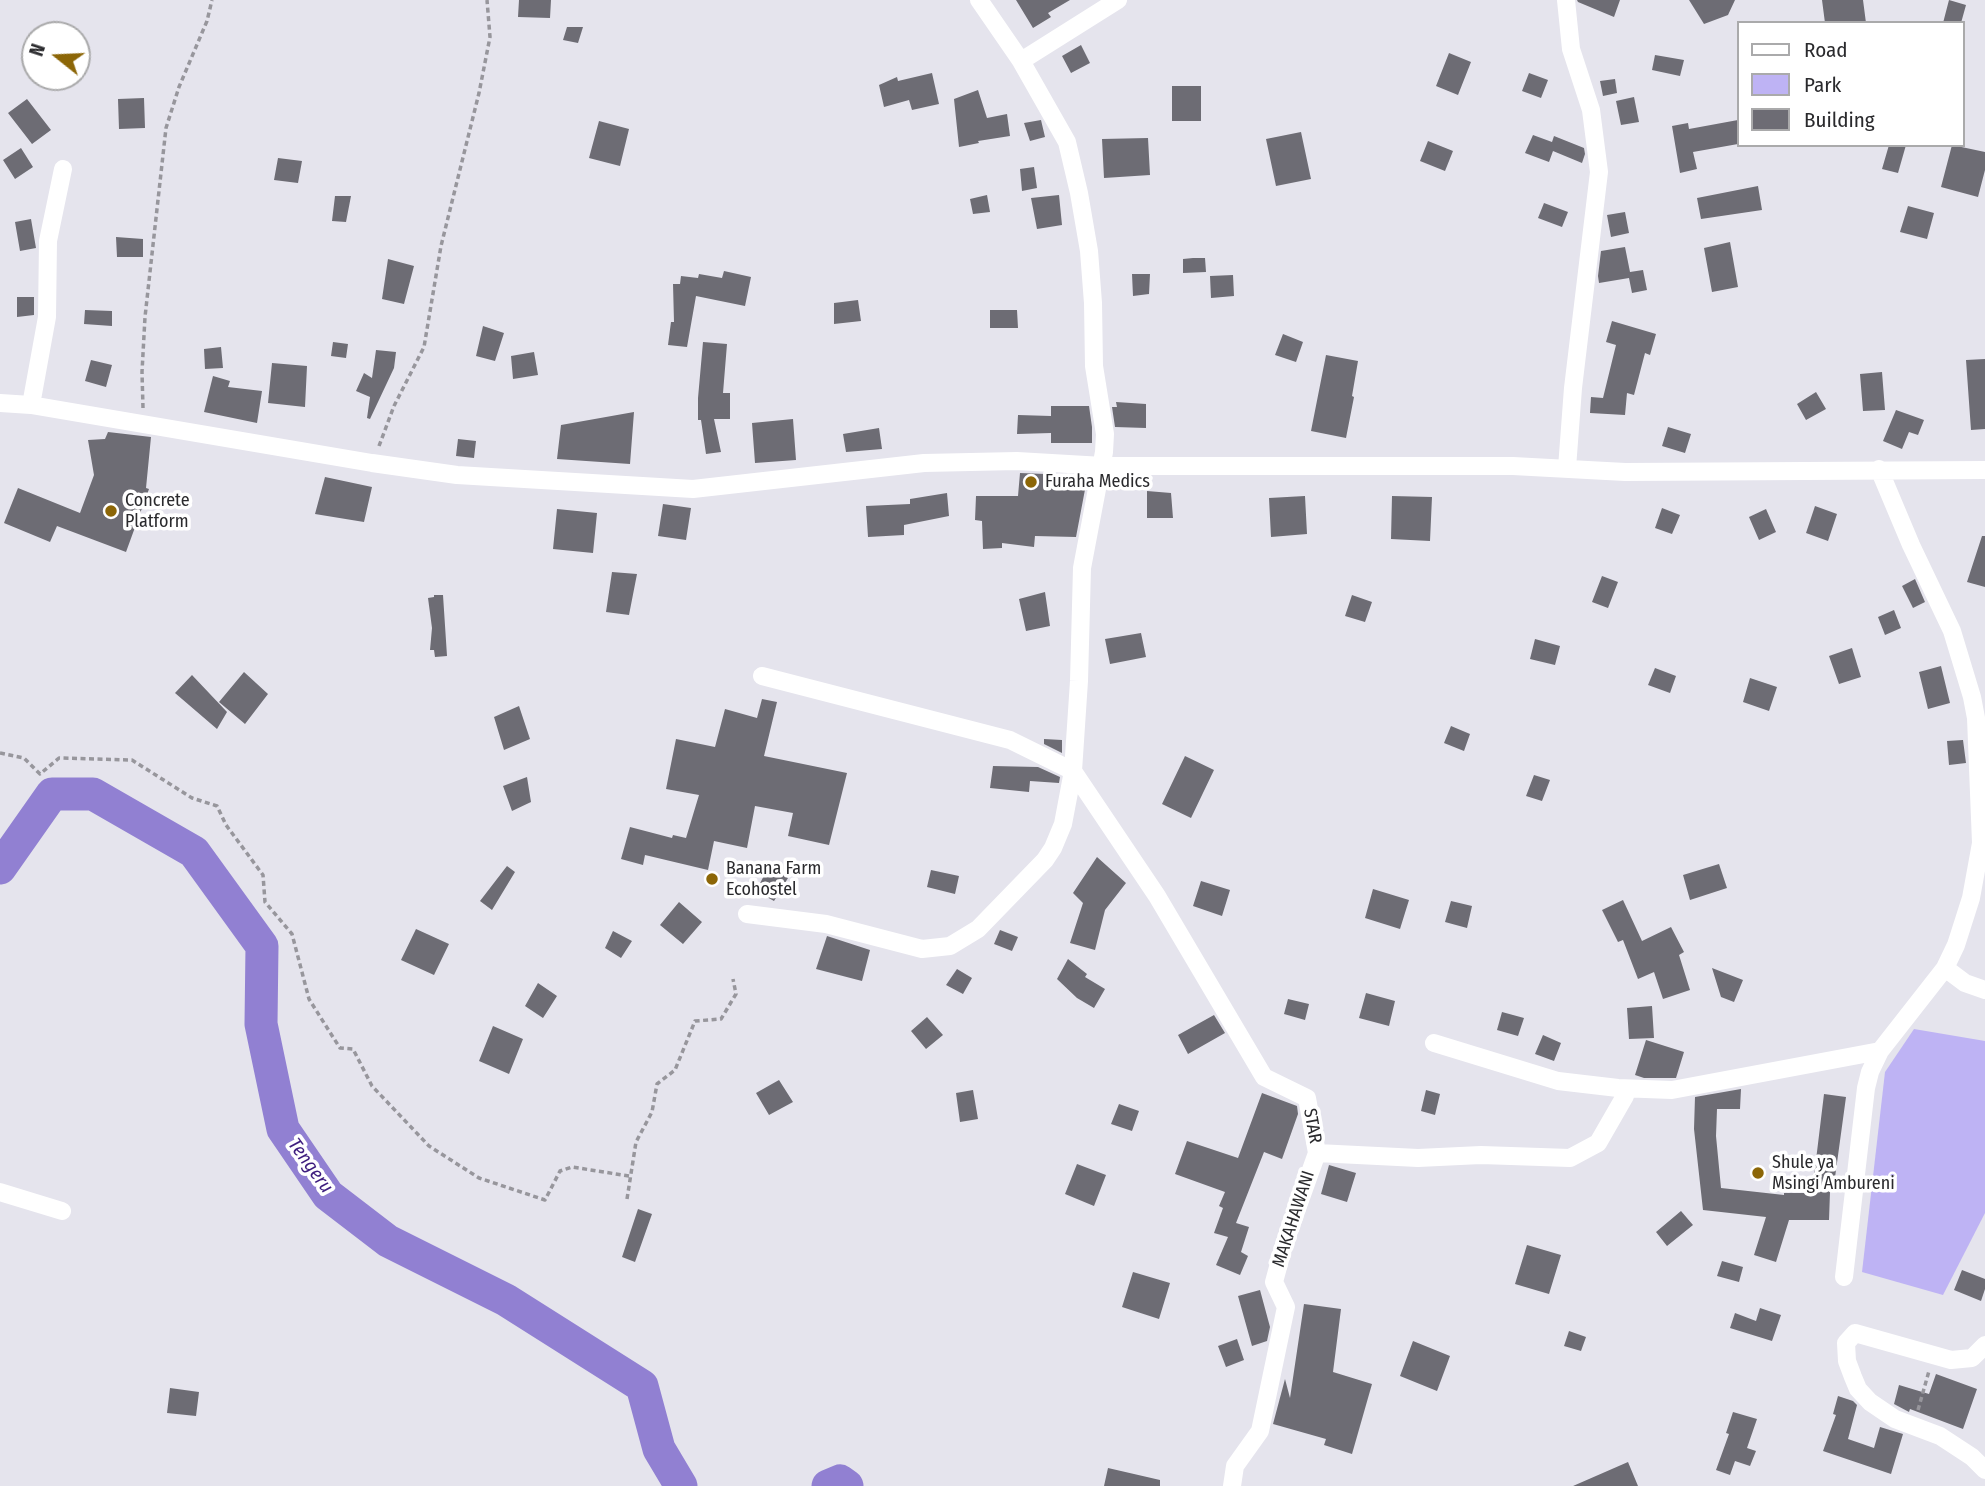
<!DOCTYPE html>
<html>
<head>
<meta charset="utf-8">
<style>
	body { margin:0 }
	#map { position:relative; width:1985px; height:1486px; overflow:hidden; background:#e5e4ed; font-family:"Fira Sans Condensed",sans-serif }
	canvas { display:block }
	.legend { position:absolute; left:1737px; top:21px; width:228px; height:126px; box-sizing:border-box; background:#fff; border:2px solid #aaaaab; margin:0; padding:9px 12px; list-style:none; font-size:21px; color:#2a2a2d }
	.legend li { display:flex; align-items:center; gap:14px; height:35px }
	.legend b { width:35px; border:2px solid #aaaaab }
	.north { position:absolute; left:21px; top:21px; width:70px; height:70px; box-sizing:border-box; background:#fff; border:2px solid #aaaaab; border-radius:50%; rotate:288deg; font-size:19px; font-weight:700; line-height:28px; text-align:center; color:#2a2a2d }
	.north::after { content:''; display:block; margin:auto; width:24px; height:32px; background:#8c6607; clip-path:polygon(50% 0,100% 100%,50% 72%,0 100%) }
</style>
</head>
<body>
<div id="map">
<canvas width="1985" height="1486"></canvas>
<ul class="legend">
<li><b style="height:9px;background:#fff"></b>Road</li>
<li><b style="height:19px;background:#beb3f4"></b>Park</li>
<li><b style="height:19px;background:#6d6c74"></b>Building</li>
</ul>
<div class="north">N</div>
</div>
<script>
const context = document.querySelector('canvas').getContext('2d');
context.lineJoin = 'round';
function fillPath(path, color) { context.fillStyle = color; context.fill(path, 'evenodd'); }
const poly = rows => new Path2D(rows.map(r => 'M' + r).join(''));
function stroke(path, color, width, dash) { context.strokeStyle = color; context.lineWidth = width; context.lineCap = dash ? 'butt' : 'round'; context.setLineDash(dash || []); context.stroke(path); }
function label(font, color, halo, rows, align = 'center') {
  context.font = font + ' "Fira Sans Condensed",sans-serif'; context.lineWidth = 7; context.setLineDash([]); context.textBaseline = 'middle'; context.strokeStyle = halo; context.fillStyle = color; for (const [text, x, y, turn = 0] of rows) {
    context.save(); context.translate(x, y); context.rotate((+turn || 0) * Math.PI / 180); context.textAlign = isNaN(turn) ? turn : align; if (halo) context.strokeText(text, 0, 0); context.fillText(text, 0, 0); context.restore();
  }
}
fillPath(poly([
	[1914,1029,1985,1041,1985,1213,1943,1295,1862,1272,1885,1072]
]), '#beb3f4');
stroke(poly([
	[0,868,52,794,93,794,194,852,262,946,261,1024,283,1129,328,1195,388,1241,506,1300,642,1386,659,1449,681,1486],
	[828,1486,840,1481,847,1486]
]), '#9180d2', 33);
fillPath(poly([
	[519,0,551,0,550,18,518,17],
	[1016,0,1070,0,1048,13,1051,17,1033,28],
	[1577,0,1620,0,1614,17,1578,2],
	[1689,0,1735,0,1728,15,1704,24],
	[1822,0,1863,0,1866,23,1825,23],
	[1949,0,1966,5,1961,23,1943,23],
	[567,27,583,27,578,43,563,40],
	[1081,45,1090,63,1071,73,1062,56],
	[1449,53,1471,62,1458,95,1436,86],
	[1655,55,1684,60,1680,76,1652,70],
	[932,73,939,104,912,110,909,100,884,107,879,85,897,77,898,81],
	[1529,73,1548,80,1541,98,1522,91],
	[1615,79,1617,93,1603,96,1600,81],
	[1172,86,1201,86,1201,121,1172,121],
	[978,90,987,118,1007,114,1010,136,978,141,979,143,959,147,954,99],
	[1634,97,1639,122,1621,125,1616,101],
	[144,98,145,128,119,129,118,99],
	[27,99,51,130,32,144,8,113],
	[1041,120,1045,137,1030,141,1024,123],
	[1738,120,1738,144,1693,152,1697,169,1680,173,1672,126,1688,123,1689,129],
	[599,121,629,129,620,166,589,158],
	[1301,132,1311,179,1276,186,1266,139],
	[1533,135,1552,142,1554,136,1584,148,1585,154,1582,163,1553,151,1549,162,1525,153],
	[1148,138,1150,175,1104,178,1102,139],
	[1428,141,1453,151,1445,171,1420,161],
	[1889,145,1906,145,1898,173,1882,169],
	[1952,145,1985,152,1985,170,1978,197,1941,187],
	[21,148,33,167,15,179,3,160],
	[278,158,302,161,298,183,274,180],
	[1034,167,1037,188,1022,191,1020,169],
	[1758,186,1762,210,1701,219,1697,198],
	[987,195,990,212,973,214,970,199],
	[1059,195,1062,225,1037,229,1031,198],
	[335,196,351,196,346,222,332,221],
	[1544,203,1568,212,1562,227,1538,218],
	[1908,206,1934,213,1927,239,1900,232],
	[1625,212,1629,233,1611,237,1607,215],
	[31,219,36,248,20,251,15,222],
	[116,237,143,239,143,257,117,257],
	[1730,242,1738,287,1712,292,1704,248],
	[1625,247,1630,272,1643,270,1647,290,1632,293,1629,278,1599,283,1598,276,1601,251],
	[1193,258,1205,258,1206,272,1183,273,1183,259],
	[388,259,414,266,404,304,382,299],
	[724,271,751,277,745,306,696,296,687,347,668,345,671,322,674,322,673,284,680,284,681,276,698,278,699,274,722,278],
	[1132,274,1150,274,1149,294,1133,296],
	[1233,275,1234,296,1211,298,1210,276],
	[17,297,34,297,34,315,17,317],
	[858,300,861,321,834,324,834,303],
	[85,310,112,311,112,326,84,324],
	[990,310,1017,310,1018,328,990,328],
	[1612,321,1656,334,1650,355,1645,353,1634,395,1627,393,1625,415,1590,413,1591,397,1603,398,1616,345,1606,342],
	[483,326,504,333,495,361,476,356],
	[1283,334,1303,342,1296,362,1275,355],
	[333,342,348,344,346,358,331,356],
	[703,342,727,344,723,393,730,393,730,419,714,419,721,452,706,454,701,420,698,420,698,398],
	[221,347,223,368,205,369,204,349],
	[376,350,396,352,394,368,370,419,367,418,370,397,356,391,364,373,372,378],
	[534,352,538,375,513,379,511,356],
	[1326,355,1358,361,1352,396,1354,397,1346,438,1311,431],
	[1985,359,1985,429,1971,430,1966,360],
	[91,360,112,365,106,387,85,381],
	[272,363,307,366,305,407,268,403],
	[1882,372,1885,410,1863,411,1860,374],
	[213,376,230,381,228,387,262,391,257,423,204,412],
	[1816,392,1826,409,1806,420,1797,404],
	[1116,402,1146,404,1146,428,1115,427,1112,407,1117,407],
	[1051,406,1089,406,1092,427,1092,443,1051,443,1051,433,1017,434,1018,415,1051,416],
	[1896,410,1924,420,1918,435,1909,432,1902,449,1883,441],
	[634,412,630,464,557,459,561,425],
	[793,419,796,460,755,463,752,423],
	[1668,427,1691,434,1685,453,1662,446],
	[879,428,882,449,846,452,843,434],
	[108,432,151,437,146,488,149,489,126,552,57,526,50,542,4,523,18,488,80,513,94,475,88,440,105,439],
	[458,439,476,441,474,458,456,456],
	[1020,473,1045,474,1044,481,1087,479,1076,537,1035,536,1034,547,1002,543,1002,548,983,549,982,521,975,520,976,496,1018,496],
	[325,477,372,487,364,522,315,514],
	[1147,491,1171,493,1173,518,1147,518],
	[947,493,949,516,904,525,904,535,868,537,866,506,910,504,910,499],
	[1305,496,1307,534,1271,537,1269,498],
	[1392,496,1432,497,1430,541,1391,539],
	[663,504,691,508,686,540,658,536],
	[1815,506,1837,514,1828,541,1806,533],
	[1662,508,1680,515,1672,534,1655,528],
	[557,509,597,513,593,553,553,549],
	[1766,509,1776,532,1759,540,1749,517],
	[1982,536,1985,536,1985,587,1967,582],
	[612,572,637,574,629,615,606,612],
	[1602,576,1618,582,1608,608,1592,602],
	[1915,579,1925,602,1913,608,1902,586],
	[1045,592,1050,626,1026,631,1019,599],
	[434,595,443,595,447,656,435,657,434,650,430,650,432,628,428,598,434,597],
	[1352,595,1372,602,1365,622,1345,616],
	[1894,610,1901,628,1885,635,1878,617],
	[1141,633,1146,657,1110,664,1105,639],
	[1535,639,1560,646,1555,665,1530,659],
	[1852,648,1861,677,1839,684,1829,656],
	[1941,666,1950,703,1928,709,1919,672],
	[1655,668,1676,676,1670,693,1648,685],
	[244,672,268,694,245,724,219,702],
	[192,675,227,712,217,729,175,693],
	[1750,678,1777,687,1769,711,1743,702],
	[762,699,777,702,764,756,847,773,829,845,788,836,793,813,755,806,747,848,714,841,708,870,645,855,643,865,621,859,630,827,672,838,673,835,686,838,699,795,666,789,676,739,715,747,725,709,757,718],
	[519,706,530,739,504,750,494,717],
	[1451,726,1470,734,1464,751,1444,743],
	[1044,739,1062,740,1062,753,1044,744],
	[1963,740,1966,763,1949,765,1947,741],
	[1185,756,1214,770,1191,818,1162,804],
	[993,766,1038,767,1060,777,1059,783,1030,781,1029,792,990,788],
	[1534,775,1550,780,1542,801,1526,796],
	[527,777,531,802,512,811,503,786],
	[1097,857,1126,883,1105,910,1095,950,1070,943,1083,903,1073,893],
	[1719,864,1727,888,1690,900,1683,875],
	[507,866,515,872,492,910,480,901],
	[769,866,788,878,774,901,756,891],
	[931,870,959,876,955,894,927,887],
	[1201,881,1230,890,1222,916,1193,906],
	[1373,889,1409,900,1400,929,1365,918],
	[1623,900,1642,941,1671,927,1684,952,1679,955,1690,990,1663,999,1654,972,1638,979,1623,940,1618,942,1602,910],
	[1451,901,1472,906,1467,928,1445,922],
	[679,902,702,922,683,944,660,925],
	[416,929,449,944,434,975,401,960],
	[1000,930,1018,937,1012,951,994,944],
	[613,931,632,941,621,958,605,948],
	[827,936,870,950,862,981,816,969],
	[1068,959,1087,974,1085,977,1105,989,1094,1008,1077,998,1057,979],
	[1712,968,1743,980,1734,1002,1721,997],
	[957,969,972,978,963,994,946,985],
	[538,983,557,996,543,1018,525,1006],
	[1366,993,1395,1001,1389,1026,1359,1018],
	[1288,999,1309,1004,1305,1020,1284,1014],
	[1652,1006,1654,1038,1629,1039,1627,1008],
	[1502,1012,1524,1018,1518,1036,1497,1030],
	[1214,1015,1225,1033,1188,1054,1178,1035],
	[927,1017,943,1035,926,1049,911,1031],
	[493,1026,523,1039,509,1074,479,1061],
	[1543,1035,1561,1043,1554,1061,1535,1054],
	[1646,1040,1684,1052,1676,1078,1644,1078,1635,1075],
	[779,1080,793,1102,769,1115,756,1093],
	[1741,1089,1740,1109,1717,1109,1716,1136,1721,1188,1784,1195,1784,1193,1812,1193,1824,1094,1846,1097,1833,1192,1830,1192,1829,1220,1789,1220,1776,1262,1754,1255,1766,1217,1703,1210,1694,1129,1695,1097],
	[973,1090,978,1119,960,1122,956,1093],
	[1426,1090,1440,1094,1435,1115,1421,1111],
	[1262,1093,1297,1106,1298,1114,1282,1159,1264,1152,1236,1223,1249,1227,1241,1252,1248,1256,1240,1275,1216,1265,1228,1237,1214,1233,1223,1208,1219,1206,1225,1192,1175,1174,1187,1141,1238,1158],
	[1119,1104,1139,1111,1132,1131,1111,1124],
	[1077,1164,1106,1175,1094,1206,1065,1194],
	[1329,1165,1356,1173,1347,1202,1321,1194],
	[638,1209,652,1214,635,1262,622,1257],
	[1681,1211,1693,1225,1667,1246,1656,1232],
	[1527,1245,1561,1255,1549,1294,1515,1284],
	[1722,1261,1743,1267,1739,1282,1717,1276],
	[1962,1270,1985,1279,1985,1289,1981,1301,1954,1290],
	[1133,1272,1170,1283,1159,1319,1122,1307],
	[1260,1290,1270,1327,1267,1341,1252,1346,1238,1296],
	[1304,1304,1341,1309,1333,1372,1372,1384,1352,1454,1324,1445,1326,1439,1273,1424,1285,1379,1290,1398],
	[1760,1308,1781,1315,1772,1341,1730,1328,1735,1313,1756,1321],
	[1569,1331,1586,1337,1581,1351,1564,1346],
	[1237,1339,1244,1360,1226,1367,1218,1346],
	[1413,1341,1450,1356,1437,1391,1400,1376],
	[1936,1374,1977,1389,1963,1429,1910,1409,1909,1412,1894,1404,1899,1385,1929,1394],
	[170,1388,199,1392,196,1416,167,1413],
	[1838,1396,1853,1401,1857,1405,1848,1439,1874,1448,1880,1427,1903,1434,1891,1474,1823,1451,1836,1415,1833,1414],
	[1733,1412,1757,1419,1747,1448,1756,1451,1750,1466,1735,1461,1730,1475,1716,1470,1729,1434,1726,1433],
	[1628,1462,1638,1486,1573,1486],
	[1108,1468,1160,1480,1160,1486,1104,1486]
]), '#6d6c74');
stroke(poly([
	[143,408,142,372,145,317,166,128,179,87,207,21,212,0],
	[379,446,394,406,424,347,441,246,479,93,490,37,487,0],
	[0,753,24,758,40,774,59,758,132,760,192,798,217,806,226,825,263,875,265,902,292,934,309,999,331,1034,340,1048,353,1049,372,1086,429,1146,479,1178,545,1200,560,1171,572,1167,629,1176],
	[627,1199,636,1142,652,1112,657,1084,675,1070,695,1021,721,1019,736,994,733,979],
	[1918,1410,1929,1371]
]), '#97969c', 3.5, [5, 3.5]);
stroke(poly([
	[1566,0,1571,49,1591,110,1599,172,1573,388,1567,468],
	[1021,61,1118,0],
	[0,403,31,405,372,463,457,475,693,489,924,463,1017,461,1103,466,1513,466,1625,472,1985,470],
	[31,405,47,317,48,241,63,169],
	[762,676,1010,740,1073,771,1157,896,1264,1077,1307,1098,1317,1153],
	[747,914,826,924,922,949,950,946,978,929,1045,860,1053,848,1063,824,1073,771,1079,681,1082,568,1104,452,1105,434,1094,366,1093,303,1089,251,1079,193,1067,142,1021,61,979,0],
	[1945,968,1965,983,1985,990],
	[1434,1043,1558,1081,1618,1088,1672,1090,1880,1051],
	[0,1192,62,1211],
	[1844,1277,1866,1088,1870,1072,1880,1051,1945,968,1956,945,1971,898,1981,843,1976,718,1972,697,1952,631,1911,545,1879,469],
	[1985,1345,1972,1358,1951,1360,1855,1333,1846,1343,1847,1361,1853,1377,1858,1389,1870,1402,1895,1419,1940,1436,1972,1457,1985,1470],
	[1232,1486,1235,1466,1260,1431,1286,1307,1274,1282,1284,1245,1317,1153,1418,1158,1481,1155,1570,1158,1598,1143,1625,1096]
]), '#fff', 18);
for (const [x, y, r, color] of [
	[1031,482,7,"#8c6607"],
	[111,511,7,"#8c6607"],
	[712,879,7,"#8c6607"],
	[1758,1173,7,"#8c6607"]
]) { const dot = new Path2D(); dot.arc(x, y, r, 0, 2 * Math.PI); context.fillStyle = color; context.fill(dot); stroke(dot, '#fff', 2.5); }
label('18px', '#2a2a2d', '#fff', [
	["Furaha Medics",1045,482],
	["Concrete",125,501],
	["Platform",125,522],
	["Banana Farm",726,869],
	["Ecohostel",726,890],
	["Shule ya",1772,1163],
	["Msingi Ambureni",1772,1184]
], 'left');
label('18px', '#2a2a2d', '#fff', [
	["STAR",1312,1126,80],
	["MAKAHAWANI",1294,1219,-72]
]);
label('italic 19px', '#3e1d7e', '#fff', [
	["Tengeru",310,1166,54]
]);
</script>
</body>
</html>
